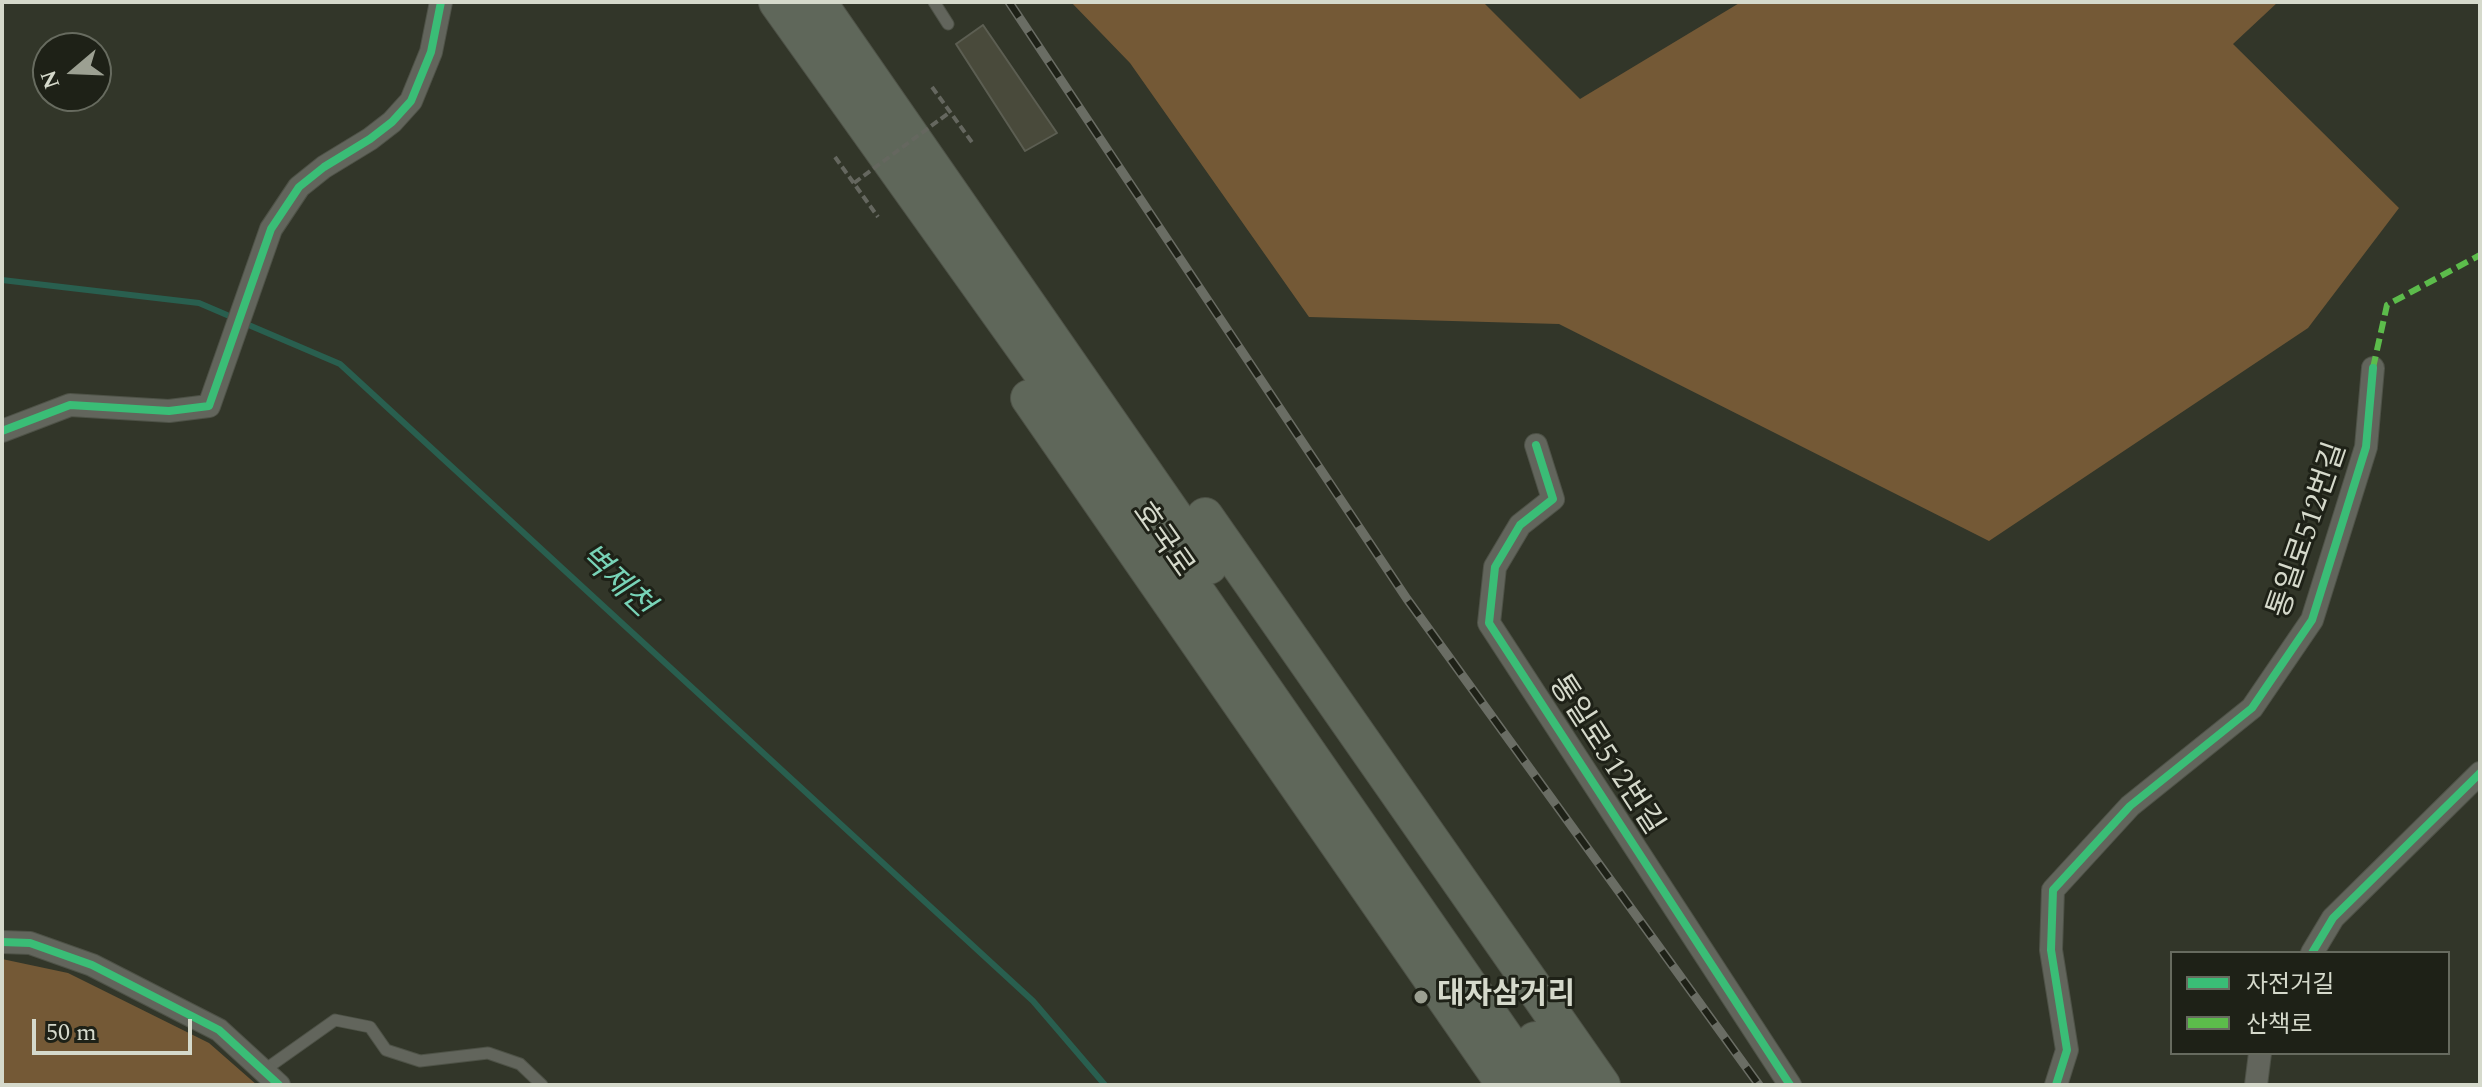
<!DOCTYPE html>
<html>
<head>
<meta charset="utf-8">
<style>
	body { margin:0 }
	#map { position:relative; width:2482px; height:1087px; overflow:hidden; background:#323629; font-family:Spectral,"Noto Sans KR",serif }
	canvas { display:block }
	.frame { position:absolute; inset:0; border:4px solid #d5d9cb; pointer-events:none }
	.legend { position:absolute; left:2170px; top:951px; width:280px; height:104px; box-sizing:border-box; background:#1e2117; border:2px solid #676b5f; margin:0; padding:10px 14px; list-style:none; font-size:24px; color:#d5d9cb }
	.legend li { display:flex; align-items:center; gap:16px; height:40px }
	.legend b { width:40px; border:2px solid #676b5f }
	.north { position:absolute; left:32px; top:32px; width:80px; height:80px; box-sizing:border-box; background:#1e2117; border:2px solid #676b5f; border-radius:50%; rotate:251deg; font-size:22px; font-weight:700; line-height:32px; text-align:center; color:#d5d9cb }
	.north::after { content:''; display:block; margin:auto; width:28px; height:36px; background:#9ca092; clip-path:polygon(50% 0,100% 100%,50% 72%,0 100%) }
	.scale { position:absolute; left:32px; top:1019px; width:160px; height:36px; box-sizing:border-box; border:4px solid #d5d9cb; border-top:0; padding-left:10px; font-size:24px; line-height:28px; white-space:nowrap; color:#d5d9cb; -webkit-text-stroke:6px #1e2117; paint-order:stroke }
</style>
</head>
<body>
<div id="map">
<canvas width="2482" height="1087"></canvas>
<div class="frame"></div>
<ul class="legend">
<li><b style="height:10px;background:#3abd76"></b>자전거길</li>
<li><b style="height:10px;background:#5cbc4b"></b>산책로</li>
</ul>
<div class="north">N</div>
<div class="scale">50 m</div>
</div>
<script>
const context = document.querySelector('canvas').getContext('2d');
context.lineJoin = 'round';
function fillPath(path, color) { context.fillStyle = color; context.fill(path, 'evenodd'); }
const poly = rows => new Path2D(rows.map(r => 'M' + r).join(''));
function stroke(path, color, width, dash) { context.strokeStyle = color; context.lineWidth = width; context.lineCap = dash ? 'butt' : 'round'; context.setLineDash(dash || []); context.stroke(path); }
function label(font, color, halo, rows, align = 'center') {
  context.font = font + ' Spectral,"Noto Sans KR",serif'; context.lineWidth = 6; context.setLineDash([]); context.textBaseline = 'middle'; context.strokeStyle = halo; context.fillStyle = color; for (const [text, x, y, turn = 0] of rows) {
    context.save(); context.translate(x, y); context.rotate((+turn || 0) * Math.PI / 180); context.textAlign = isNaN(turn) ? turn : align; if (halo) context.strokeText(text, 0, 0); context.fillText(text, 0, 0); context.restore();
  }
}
fillPath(poly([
	[1071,2,1483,2,1580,99,1741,2,2278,2,2233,44,2399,208,2308,328,1989,541,1559,324,1309,317,1130,63],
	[2,959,68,973,209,1043,257,1085,2,1085]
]), '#745936');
stroke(poly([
	[2,280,199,303,234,318],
	[244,323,340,364,1033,1001,1105,1085]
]), '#295f4f', 6);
const building = poly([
	[983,25,1057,133,1025,151,956,44,983,25]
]);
fillPath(building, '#494a3b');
stroke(building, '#5c5e52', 2);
const service = poly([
	[934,2,948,24],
	[263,1071,335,1020,370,1027,386,1050,420,1061,488,1053,520,1064,542,1085]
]);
const minor = poly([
	[2,431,70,405,169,411,209,406,271,229,299,187,324,167,370,139,392,122,411,101,431,52,441,2],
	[1536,445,1553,499,1520,525,1495,567,1489,623,1790,1085],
	[2,942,30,943,92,965,219,1030,279,1085],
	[2312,953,2333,918,2480,773],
	[2056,1085,2067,1050,2051,950,2053,890,2130,806,2252,708,2312,620,2366,447,2373,368],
	[2256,1085,2260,1053]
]);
const primary = poly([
	[777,2,1149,523,1538,1085],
	[818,2,1209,566],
	[1029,398,1505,1085],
	[1205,516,1602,1085],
	[1535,1040,1566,1085]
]);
stroke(service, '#4e5247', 13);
stroke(minor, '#4e5247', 24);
stroke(primary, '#4e5247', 38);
stroke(poly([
	[932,87,974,145],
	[835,157,878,217]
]), '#65675f', 4, [8, 4]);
stroke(service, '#62655c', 11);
stroke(minor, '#62655c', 22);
stroke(primary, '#5f675a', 36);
const rail = poly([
	[1009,2,1407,599,1759,1085]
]);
stroke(rail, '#6a6d64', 9);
stroke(rail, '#1e2117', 6, [18]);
stroke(poly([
	[854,183,950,112]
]), '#65675f', 4, [8, 4]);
stroke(poly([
	[2373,368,2387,305,2480,255]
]), '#5cbc4b', 6, [12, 6]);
stroke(poly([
	[2,431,70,405,169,411,209,406,271,229,299,187,324,167,370,139,392,122,411,101,431,52,441,2],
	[1536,445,1553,499,1520,525,1495,567,1489,623,1790,1085],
	[2,942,30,943,92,965,219,1030,279,1085],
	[2312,953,2333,918,2480,773],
	[2056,1085,2067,1050,2051,950,2053,890,2130,806,2252,708,2312,620,2366,447,2373,368]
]), '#3abd76', 8);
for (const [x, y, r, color] of [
	[1421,997,8,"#9ca092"]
]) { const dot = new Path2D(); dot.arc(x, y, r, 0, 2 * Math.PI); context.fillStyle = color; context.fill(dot); stroke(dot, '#1e2117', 3); }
label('30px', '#d5d9cb', '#1e2117', [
	["통일로512번길",2310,531,-71],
	["호국로",1161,541,55],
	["통일로512번길",1604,756,57]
]);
label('bold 30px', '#d5d9cb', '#1e2117', [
	["대자삼거리",1437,997]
], 'left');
label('italic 32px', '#78d3b7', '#1e2117', [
	["벽제천",614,583,43]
]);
</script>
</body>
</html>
